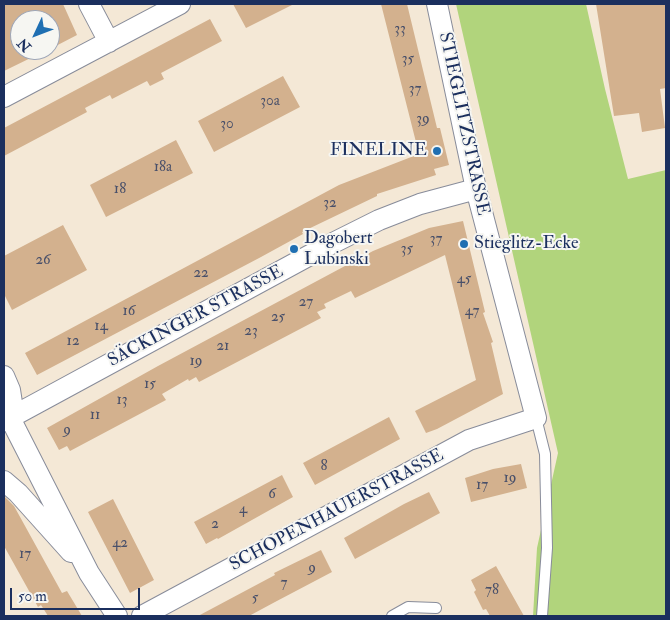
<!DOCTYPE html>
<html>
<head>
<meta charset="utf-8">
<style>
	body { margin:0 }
	#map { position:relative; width:670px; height:620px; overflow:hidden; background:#f4e8d6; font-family:"IM FELL Double Pica",serif }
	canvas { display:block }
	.frame { position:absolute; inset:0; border:5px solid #1b2f5e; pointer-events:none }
	.north { position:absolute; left:10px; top:10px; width:50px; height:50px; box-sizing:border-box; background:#f6f6f2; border:1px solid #9ea6b7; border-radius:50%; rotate:227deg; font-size:14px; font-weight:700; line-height:20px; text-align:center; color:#1b2f5e }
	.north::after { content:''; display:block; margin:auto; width:18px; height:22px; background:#1f6fb2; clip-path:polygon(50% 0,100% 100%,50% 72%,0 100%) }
	.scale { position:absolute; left:10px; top:588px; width:130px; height:22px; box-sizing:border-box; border:2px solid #1b2f5e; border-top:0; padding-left:6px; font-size:15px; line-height:18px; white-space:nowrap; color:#1b2f5e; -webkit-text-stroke:4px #f6f6f2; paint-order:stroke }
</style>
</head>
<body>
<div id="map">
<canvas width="670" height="620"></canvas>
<div class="frame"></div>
<div class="north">N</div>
<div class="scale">50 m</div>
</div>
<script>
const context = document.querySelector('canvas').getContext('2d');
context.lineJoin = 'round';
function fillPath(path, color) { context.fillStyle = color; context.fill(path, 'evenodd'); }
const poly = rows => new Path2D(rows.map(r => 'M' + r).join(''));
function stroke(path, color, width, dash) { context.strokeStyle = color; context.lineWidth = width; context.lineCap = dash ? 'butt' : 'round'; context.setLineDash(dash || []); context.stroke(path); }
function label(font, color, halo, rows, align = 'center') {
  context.font = font + ' "IM FELL Double Pica",serif'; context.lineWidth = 4; context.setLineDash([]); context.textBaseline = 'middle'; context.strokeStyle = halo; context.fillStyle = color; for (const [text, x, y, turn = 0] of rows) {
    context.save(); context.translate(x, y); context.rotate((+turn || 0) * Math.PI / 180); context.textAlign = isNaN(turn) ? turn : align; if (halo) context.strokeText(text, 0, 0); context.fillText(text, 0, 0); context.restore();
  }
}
fillPath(poly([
	[456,4,586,4,605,89,628,179,666,170,666,616,533,616,537,548,558,453]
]), '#b1d47c');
fillPath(poly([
	[4,4,63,4,77,35,50,49,50,20,20,20,20,50,47,50,4,71],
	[233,4,294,4,246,28],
	[381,4,407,4,437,128,440,128,449,165,434,169,436,175,377,194,377,196,302,232,303,234,261,257,37,375,25,353,339,185,419,154],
	[596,4,666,4,666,88,660,89,665,128,642,132,639,113,614,116],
	[210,19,222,41,161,73,164,79,150,86,147,81,112,99,110,95,85,108,87,112,4,156,4,128],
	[283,76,300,107,214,152,198,121],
	[176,140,193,173,106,217,90,185],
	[463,221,485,312,483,313,493,342,491,343,503,394,437,429,426,433,415,411,476,380,445,255,355,298,351,291,324,304,326,308,317,312,321,318,199,382,196,377,189,381,188,379,162,394,166,400,70,451,67,446,59,450,47,428,158,366,373,251,429,228],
	[63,225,87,270,12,310,4,294,4,256],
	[389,417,400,439,315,485,303,463],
	[521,464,527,488,471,502,465,478,493,469],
	[282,475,293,497,218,539,217,538,206,544,194,522],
	[429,492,440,513,355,559,344,538,404,504],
	[4,496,14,506,62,593,67,591,82,616,48,616,41,605,38,607,4,546],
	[113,499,154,580,130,593,88,512],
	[321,550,332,572,275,602,249,616,198,616,275,575,274,573],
	[496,566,524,616,490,616,486,609,483,610,474,592,476,590,471,580]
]), '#d3b18e');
const lane = poly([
	[536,418,545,454,547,548,542,616],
	[392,616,408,607,436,608]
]);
const street = poly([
	[89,4,109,42],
	[4,97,180,4],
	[4,376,10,390,12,403,10,418,89,573,117,616],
	[4,421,323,248,379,220,420,204,476,189],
	[4,481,18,493,71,552],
	[142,616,469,440,536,418,476,189,437,4]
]);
stroke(lane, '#888c9a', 12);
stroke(street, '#888c9a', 22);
stroke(lane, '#fff', 10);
stroke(street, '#fff', 20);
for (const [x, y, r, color] of [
	[437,151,5,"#1f6fb2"],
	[464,244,5,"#1f6fb2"],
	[294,249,5,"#1f6fb2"]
]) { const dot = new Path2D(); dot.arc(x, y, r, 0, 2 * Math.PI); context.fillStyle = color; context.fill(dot); stroke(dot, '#f6f6f2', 2); }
label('15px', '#49506a', null, [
	["33",400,30],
	["35",408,60],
	["37",415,90],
	["30a",270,102],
	["39",423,120],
	["30",227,125],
	["18a",163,168],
	["18",120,190],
	["32",330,204],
	["37",436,240],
	["35",407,250],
	["26",43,261],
	["22",201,274],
	["45",464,280],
	["27",306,303],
	["16",129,312],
	["47",472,312],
	["25",278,318],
	["14",101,327],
	["23",251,332],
	["12",73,342],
	["21",223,347],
	["19",196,362],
	["15",150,385],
	["13",122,401],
	["11",95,416],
	["9",67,431],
	["8",324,467],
	["19",510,479],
	["17",482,486],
	["6",272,495],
	["4",243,510],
	["2",215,525],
	["42",120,544],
	["17",25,555],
	["9",312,569],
	["7",284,584],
	["78",492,591],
	["5",255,599]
]);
label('18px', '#1b2f5e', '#f6f6f2', [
	["STIEGLITZSTRASSE",463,124,78],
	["SÄCKINGER STRASSE",196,317,-28],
	["SCHOPENHAUERSTRASSE",337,511,-28]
]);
label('18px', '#1b2f5e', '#f6f6f2', [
	["FINELINE",427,151,"right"],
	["Dagobert",304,239],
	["Lubinski",304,260],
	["Stieglitz-Ecke",474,244]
], 'left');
</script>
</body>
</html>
